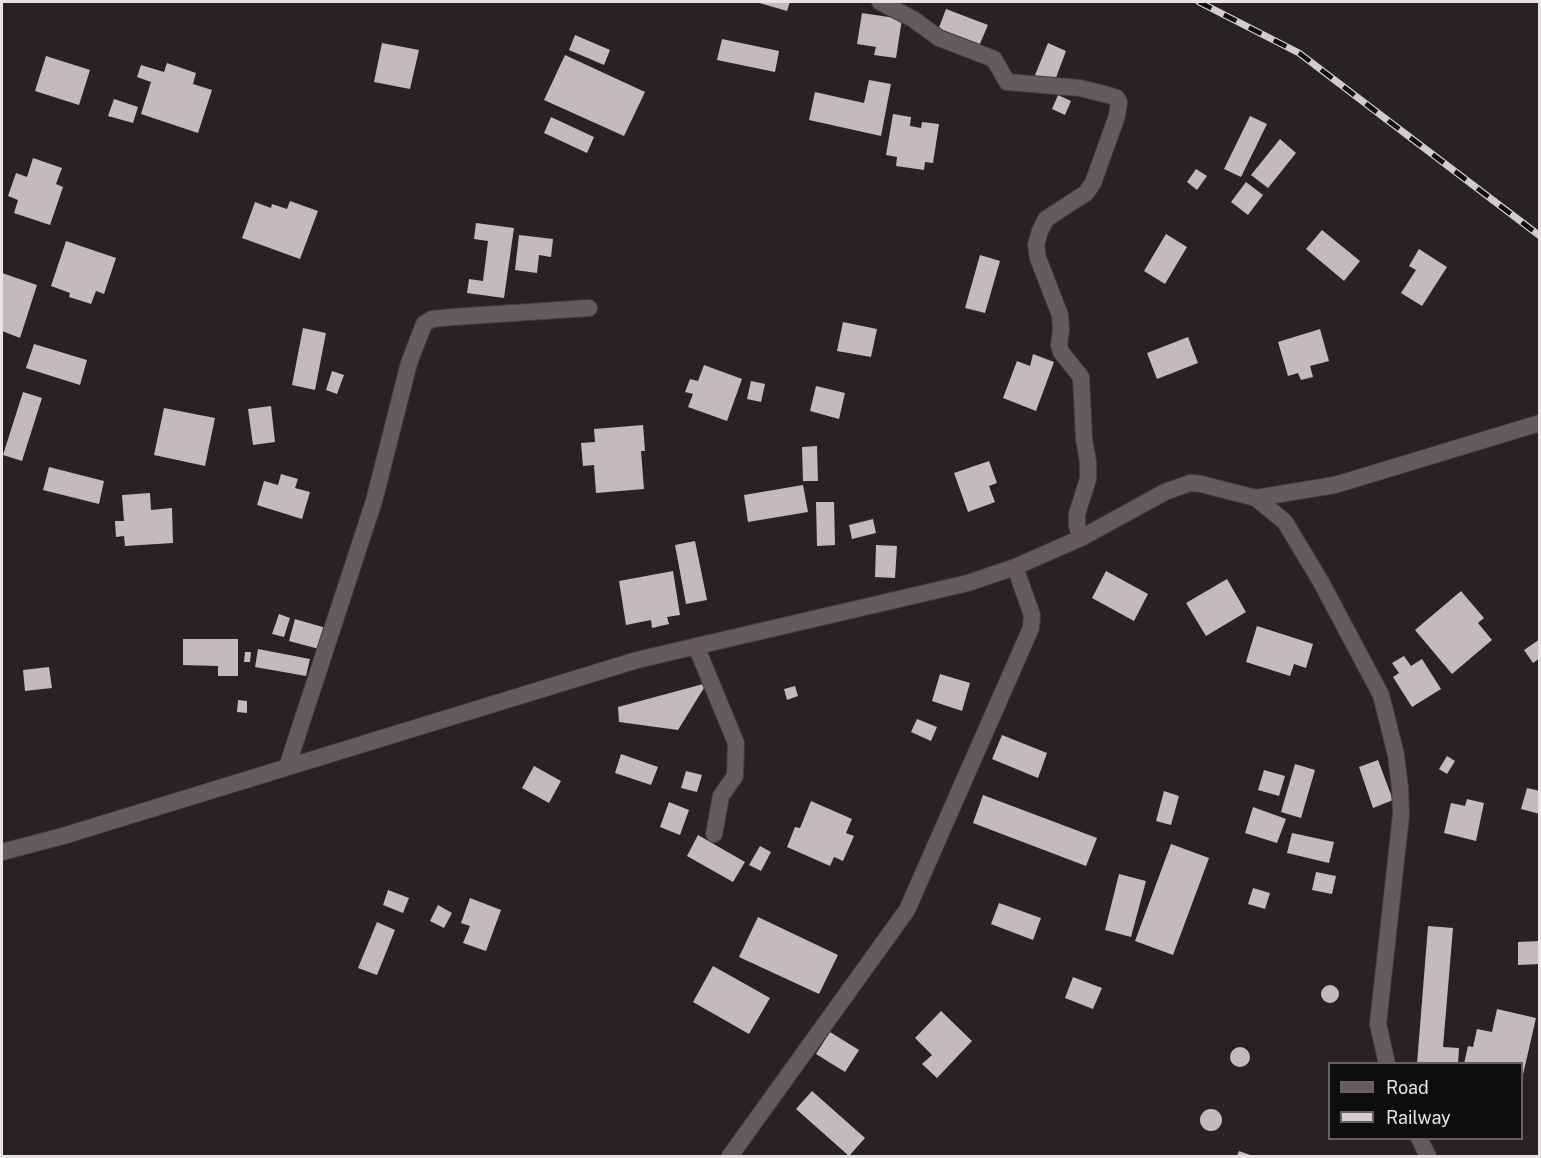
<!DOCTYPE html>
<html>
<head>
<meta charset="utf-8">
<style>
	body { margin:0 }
	#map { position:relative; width:1541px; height:1158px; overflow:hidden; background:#282125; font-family:"Public Sans",sans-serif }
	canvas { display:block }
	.frame { position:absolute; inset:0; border:3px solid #e8e4e6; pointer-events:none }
	.legend { position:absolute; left:1328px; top:1062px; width:195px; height:78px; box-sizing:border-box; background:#0e0c0d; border:2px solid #656264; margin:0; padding:8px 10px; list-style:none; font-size:18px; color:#e8e4e6 }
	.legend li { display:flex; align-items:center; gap:12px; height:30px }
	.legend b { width:30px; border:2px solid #656264 }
</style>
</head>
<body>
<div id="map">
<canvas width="1541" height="1158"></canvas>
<div class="frame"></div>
<ul class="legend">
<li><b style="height:8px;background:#635b5f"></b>Road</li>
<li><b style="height:8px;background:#d1cccf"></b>Railway</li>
</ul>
</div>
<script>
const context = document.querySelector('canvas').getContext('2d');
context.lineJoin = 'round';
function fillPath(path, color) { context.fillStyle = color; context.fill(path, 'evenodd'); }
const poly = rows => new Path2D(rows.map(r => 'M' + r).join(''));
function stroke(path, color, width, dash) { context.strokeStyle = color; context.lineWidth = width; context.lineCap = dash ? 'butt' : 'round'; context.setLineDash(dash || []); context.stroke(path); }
fillPath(poly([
	[756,2,790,2,787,11],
	[946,9,988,25,979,46,938,30],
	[862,13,902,19,896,58,874,55,876,47,857,44],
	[575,35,610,50,604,65,569,50],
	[722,39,779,51,775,72,717,60],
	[382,43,419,50,410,89,374,82],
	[1048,43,1066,51,1054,83,1035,75],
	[565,55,645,92,624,136,544,100],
	[46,56,90,70,79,105,35,91],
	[167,63,196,73,193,84,212,90,198,133,141,114,151,82,137,77,141,65,164,72],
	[869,80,891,84,881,136,809,120,815,92,864,103],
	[1058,95,1071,101,1065,115,1052,109],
	[114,99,138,107,133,123,108,116],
	[893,114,911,117,910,126,921,128,922,122,939,124,933,163,925,162,924,170,896,166,897,157,886,155],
	[1250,116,1267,124,1241,177,1224,169],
	[551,117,594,137,587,153,544,133],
	[1280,139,1296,153,1268,188,1251,175],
	[33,158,62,168,56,184,63,187,50,225,14,213,18,200,8,196,16,173,27,177],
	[1196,169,1207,176,1197,190,1187,182],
	[1246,182,1263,195,1248,215,1231,202],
	[290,201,318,211,300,259,242,238,255,202,271,208,272,204,287,209],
	[476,223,514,228,504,298,467,293,469,279,483,281,488,241,474,239],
	[1322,230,1360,261,1344,281,1306,249],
	[1166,234,1187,247,1165,284,1144,271],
	[519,235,553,239,551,257,539,255,537,273,515,270],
	[66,241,116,258,104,294,96,291,91,304,69,297,70,293,51,286],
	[1419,249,1447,267,1422,306,1401,293,1416,270,1409,266],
	[980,255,1000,261,985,313,965,308],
	[2,273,37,285,20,338,2,331],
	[843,322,877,329,871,357,837,351],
	[303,328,326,333,315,390,292,385],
	[1320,329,1329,361,1310,366,1313,377,1301,380,1298,373,1288,376,1278,342],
	[1188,337,1198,363,1157,379,1147,353],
	[34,344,87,360,80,385,26,368],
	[1033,354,1054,362,1036,411,1003,398,1017,361,1030,366],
	[704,365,742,379,727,421,688,407,693,394,685,392,690,379,698,381],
	[332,371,344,375,337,394,326,390],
	[751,381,765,384,761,402,747,399],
	[816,386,845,393,839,419,810,411],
	[23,392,42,398,22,461,3,455],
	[271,406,275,442,253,445,248,409],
	[164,408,215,418,205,466,154,455],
	[643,425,645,451,641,451,644,489,596,493,594,465,583,466,581,443,595,442,594,429],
	[817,446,818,481,803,481,802,447],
	[989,461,997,483,989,486,995,502,968,512,954,473],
	[49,467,104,481,99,504,43,490],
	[281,474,298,479,295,488,310,492,302,519,257,505,264,481,278,485],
	[803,485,808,512,748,522,744,495],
	[150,493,151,510,172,508,173,543,125,546,124,536,116,537,115,521,124,521,122,495],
	[816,502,834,502,835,545,817,546],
	[873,519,876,533,852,539,849,525],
	[695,541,707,600,686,604,675,545],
	[876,545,897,546,895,578,875,577],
	[673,571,680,615,667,617,669,624,652,628,651,620,626,625,619,581],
	[1106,571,1148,594,1134,621,1092,598],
	[1227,579,1246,612,1206,636,1186,603],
	[1461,591,1484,618,1478,623,1492,640,1452,674,1415,630],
	[279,614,290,618,284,637,272,634],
	[295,619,326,628,319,649,289,641],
	[1257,626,1313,644,1306,668,1294,664,1290,676,1246,662],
	[183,639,238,639,238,676,218,676,218,666,183,665],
	[1540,639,1540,658,1533,663,1524,650],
	[258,649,310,659,306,676,255,667],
	[245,652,251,652,250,662,244,662],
	[1404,656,1411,666,1422,659,1441,689,1412,707,1393,677,1399,673,1392,663],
	[49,667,52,688,25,691,23,670],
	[940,674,970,683,962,711,932,701],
	[707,683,678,730,619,722,618,707],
	[795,686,798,696,787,700,784,689],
	[238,700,247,701,247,713,237,712],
	[917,719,937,727,931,741,911,732],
	[1002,735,1047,753,1038,778,992,759],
	[621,754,658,767,651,785,615,773],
	[1447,756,1455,761,1447,774,1439,769],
	[1378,760,1393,800,1373,808,1359,767],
	[1295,764,1315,770,1301,818,1281,812],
	[534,766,561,781,549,803,522,788],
	[1264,770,1285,776,1279,796,1258,790],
	[686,771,702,775,697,792,681,788],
	[1527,788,1540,791,1540,814,1521,809],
	[1164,791,1179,796,1171,825,1156,821],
	[983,795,1097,838,1086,866,973,823],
	[1467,799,1484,803,1476,841,1444,833,1451,803,1465,806],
	[811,801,852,819,846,833,854,836,843,861,834,857,830,866,787,847,795,827,800,828],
	[669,802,689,810,680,835,660,827],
	[1253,807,1286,819,1277,843,1245,833],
	[1292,833,1334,842,1329,863,1287,853],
	[698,835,745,862,733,882,687,856],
	[1171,844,1209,858,1173,955,1135,941],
	[760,846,771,852,761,871,749,865],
	[1316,872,1336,876,1332,894,1312,890],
	[1119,874,1146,881,1131,937,1105,930],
	[1253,888,1270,893,1265,909,1248,904],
	[388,890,409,898,403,913,383,905],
	[470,898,501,910,486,951,463,943,470,926,461,923],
	[999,903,1041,918,1033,940,991,924],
	[438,905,452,913,444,928,430,921],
	[758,917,838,955,819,994,739,957],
	[377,922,395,930,377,975,358,968],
	[1428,926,1453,928,1443,1047,1459,1048,1458,1064,1417,1064],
	[1540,941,1540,964,1518,965,1518,942],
	[713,966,770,998,749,1034,693,1002],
	[1073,977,1102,988,1093,1009,1065,998],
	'1321 994a9 9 0 1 1 18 0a9 9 0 1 1-18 0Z',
	[1497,1009,1536,1018,1522,1079,1522,1064,1464,1064,1468,1046,1473,1047,1477,1029,1492,1032],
	[941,1011,972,1041,937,1078,922,1064,932,1055,915,1038],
	[830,1032,859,1050,845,1072,816,1054],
	'1230 1057a10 10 0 1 1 20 0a10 10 0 1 1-20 0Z',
	[812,1091,865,1138,849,1156,796,1109],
	'1200 1120a11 11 0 1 1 22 0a11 11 0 1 1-22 0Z',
	[1239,1151,1253,1156,1237,1156]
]), '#c3babf');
const minor = poly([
	[880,2,913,19,939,38,994,59,1007,82,1080,88,1108,95,1117,98,1119,102,1117,116,1093,183,1086,193,1046,219,1040,231,1036,245,1038,258,1060,315,1061,330,1059,345,1061,352,1081,377,1084,439,1088,462,1088,479,1077,514,1077,526,1081,538],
	[1256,498,1335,485,1540,423],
	[696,646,736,743,735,776,721,796,714,834],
	[287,767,374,501,409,363,424,324,432,319,453,317,589,308],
	[2,852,63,836,637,660,968,583,1015,567,1081,538,1165,492,1190,483,1201,484,1256,498,1285,522,1321,582,1381,695,1396,755,1400,788,1401,815,1378,1024,1387,1064],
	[1419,1138,1428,1156],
	[730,1156,907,910,1031,628,1032,615,1015,567]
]);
stroke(minor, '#443e42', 18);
stroke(minor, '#635b5f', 16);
const rail = poly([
	[1199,2,1299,53,1540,236]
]);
stroke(rail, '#d1cccf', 7);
stroke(rail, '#0e0c0d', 4.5, [14]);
</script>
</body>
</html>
